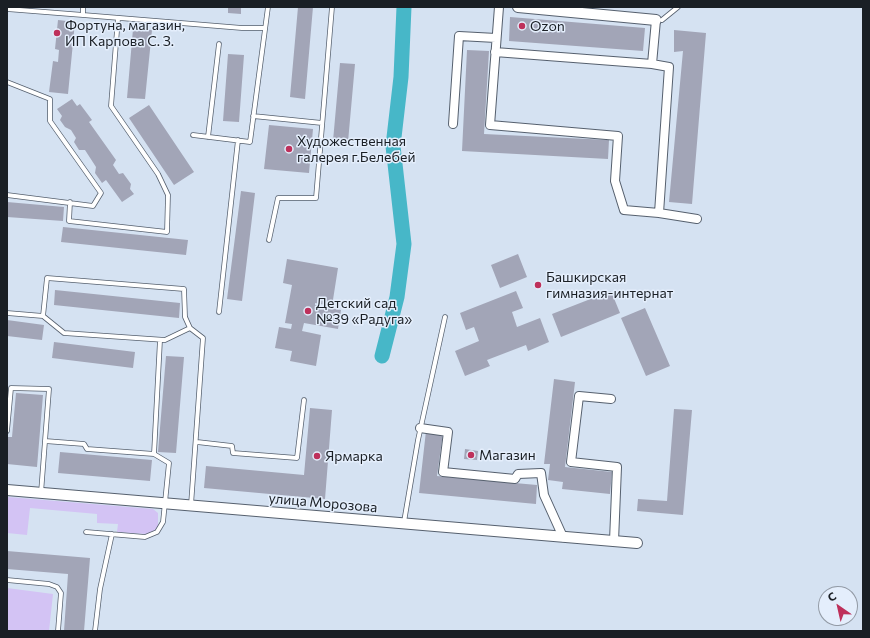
<!DOCTYPE html>
<html>
<head>
<meta charset="utf-8">
<style>
	body { margin:0 }
	#map { position:relative; width:870px; height:638px; overflow:hidden; background:#d5e2f2; font-family:Commissioner,sans-serif }
	canvas { display:block }
	.frame { position:absolute; inset:0; border:8px solid #1a1f25; pointer-events:none }
	.north { position:absolute; left:818px; top:586px; width:40px; height:40px; box-sizing:border-box; background:#e4eefc; border:1px solid #939ba6; border-radius:50%; rotate:326deg; font-size:11px; font-weight:700; line-height:16px; text-align:center; color:#1a1f25 }
	.north::after { content:''; display:block; margin:auto; width:14px; height:18px; background:#be305b; clip-path:polygon(50% 0,100% 100%,50% 72%,0 100%) }
</style>
</head>
<body>
<div id="map">
<canvas width="870" height="638"></canvas>
<div class="frame"></div>
<div class="north">С</div>
</div>
<script>
const context = document.querySelector('canvas').getContext('2d');
context.lineJoin = 'round';
function fillPath(path, color) { context.fillStyle = color; context.fill(path, 'evenodd'); }
const poly = rows => new Path2D(rows.map(r => 'M' + r).join(''));
function stroke(path, color, width, dash) { context.strokeStyle = color; context.lineWidth = width; context.lineCap = dash ? 'butt' : 'round'; context.setLineDash(dash || []); context.stroke(path); }
function label(font, color, halo, rows, align = 'center') {
  context.font = font + ' Commissioner,sans-serif'; context.lineWidth = 3; context.setLineDash([]); context.textBaseline = 'middle'; context.strokeStyle = halo; context.fillStyle = color; for (const [text, x, y, turn = 0] of rows) {
    context.save(); context.translate(x, y); context.rotate((+turn || 0) * Math.PI / 180); context.textAlign = isNaN(turn) ? turn : align; if (halo) context.strokeText(text, 0, 0); context.fillText(text, 0, 0); context.restore();
  }
}
fillPath(poly([
	[8,497,153,509,158,513,158,527,154,531,146,534,117,532,118,524,97,523,97,514,30,508,27,535,7,533],
	[7,588,53,594,49,631,7,631]
]), '#d3c3f4');
stroke(poly([
	[382,356,397,297,404,244,393,146,401,77,404,7]
]), '#47b7c8', 15);
fillPath(poly([
	[228,7,241,7,241,14,228,13],
	[298,7,313,7,305,99,290,97],
	[510,17,645,28,643,51,509,41],
	[58,20,75,22,68,94,49,92,53,61,58,62,59,50,55,49],
	[133,29,152,30,145,99,127,98],
	[674,30,706,33,692,204,669,202,683,51,674,52],
	[467,50,489,51,484,134,609,140,608,159,462,151],
	[228,54,244,55,239,122,223,121],
	[340,63,355,64,348,142,333,141],
	[72,99,77,106,80,104,92,120,89,122,116,160,113,165,119,174,123,173,131,184,130,189,134,194,122,202,106,180,102,183,95,173,96,167,85,150,79,150,74,142,76,138,71,130,65,127,60,120,62,116,57,109],
	[149,105,194,172,174,185,129,118],
	[269,125,313,129,309,173,264,169],
	[241,191,255,193,242,301,227,299],
	[7,202,64,207,63,221,7,217],
	[63,227,188,240,186,255,61,242],
	[518,254,527,277,500,288,491,265],
	[287,259,338,268,332,306,315,303,315,305,341,310,338,329,304,323,302,331,321,335,316,366,290,361,292,351,275,348,279,327,291,329,292,324,285,323,292,285,283,283],
	[55,290,180,303,179,318,54,305],
	[516,291,523,308,512,312,517,327,540,318,549,342,528,351,526,345,487,360,490,366,465,376,455,351,479,341,474,327,466,330,460,313],
	[611,291,620,313,561,337,552,314],
	[645,308,670,366,646,376,621,318],
	[7,320,44,325,42,340,7,336],
	[54,342,135,352,133,368,52,358],
	[166,356,184,357,176,453,158,452],
	[554,379,575,382,565,467,612,472,610,494,562,489,563,482,548,480,550,464,544,464],
	[16,393,43,395,37,467,7,464,7,437,12,437],
	[310,408,332,410,325,499,204,488,206,466,304,475],
	[674,409,692,410,683,515,637,511,638,499,667,501],
	[426,431,443,433,437,476,537,485,536,504,419,493],
	[465,449,478,451,477,460,464,459],
	[60,452,152,460,150,481,58,473],
	[7,551,90,558,84,631,64,631,68,574,7,569]
]), '#a2a5b7');
const service = poly([
	[7,9,83,15,83,7],
	[83,15,242,28,265,28],
	[662,20,678,7],
	[7,82,50,99,50,121,101,193,93,206,7,195],
	[253,116,322,123],
	[193,135,250,142,268,7],
	[208,137,219,44],
	[70,202,69,221,167,232,168,195,158,174,111,106,118,18],
	[269,240,278,198,316,198,332,7],
	[219,312,238,140],
	[7,313,43,316,64,333,165,340,190,328,185,317,184,289,47,278,43,316],
	[190,328,203,338,191,505],
	[7,431,11,388,49,389,41,493],
	[45,441,84,444,87,449,154,454,160,340],
	[197,442,232,446,233,453,297,458,304,400],
	[404,522,418,440,445,317],
	[86,532,145,537,157,532,163,522,169,463,154,454],
	[7,580,49,584,57,587,61,593,58,631],
	[95,631,100,589,112,534]
]);
const minor = poly([
	[499,7,490,125,618,136,615,181,624,210,659,213],
	[656,20,652,64,669,67,659,213,697,219],
	[495,52,652,64],
	[453,124,459,36,496,38],
	[611,399,579,396,571,462,617,467,614,541],
	[420,428,448,432,443,472,515,479,518,474,541,473,544,495,563,537]
]);
const tertiary = poly([
	[518,7,656,20],
	[7,490,637,543]
]);
stroke(service, '#56606e', 5.5);
stroke(minor, '#56606e', 10);
stroke(tertiary, '#56606e', 12);
stroke(service, '#fff', 4);
stroke(minor, '#fff', 8);
stroke(tertiary, '#fff', 10);
for (const [x, y, r, color] of [
	[522,26,4,"#be305b"],
	[57,33,4,"#be305b"],
	[289,149,4,"#be305b"],
	[538,285,4,"#be305b"],
	[308,311,4,"#be305b"],
	[471,455,4,"#be305b"],
	[317,456,4,"#be305b"]
]) { const dot = new Path2D(); dot.arc(x, y, r, 0, 2 * Math.PI); context.fillStyle = color; context.fill(dot); stroke(dot, '#e4eefc', 1.5); }
label('14px', '#1a1f25', '#e4eefc', [
	["Фортуна, магазин,",65,25],
	["ИП Карпова С. З.",65,41],
	["Ozon",530,26],
	["Художественная",297,141],
	["галерея г.Белебей",297,157],
	["Башкирская",546,277],
	["гимназия-интернат",546,293],
	["Детский сад",316,303],
	["№39 «Радуга»",316,319],
	["Магазин",479,455],
	["Ярмарка",325,456]
], 'left');
label('14px', '#1a1f25', '#e4eefc', [
	["улица Морозова",323,503,5]
]);
</script>
</body>
</html>
